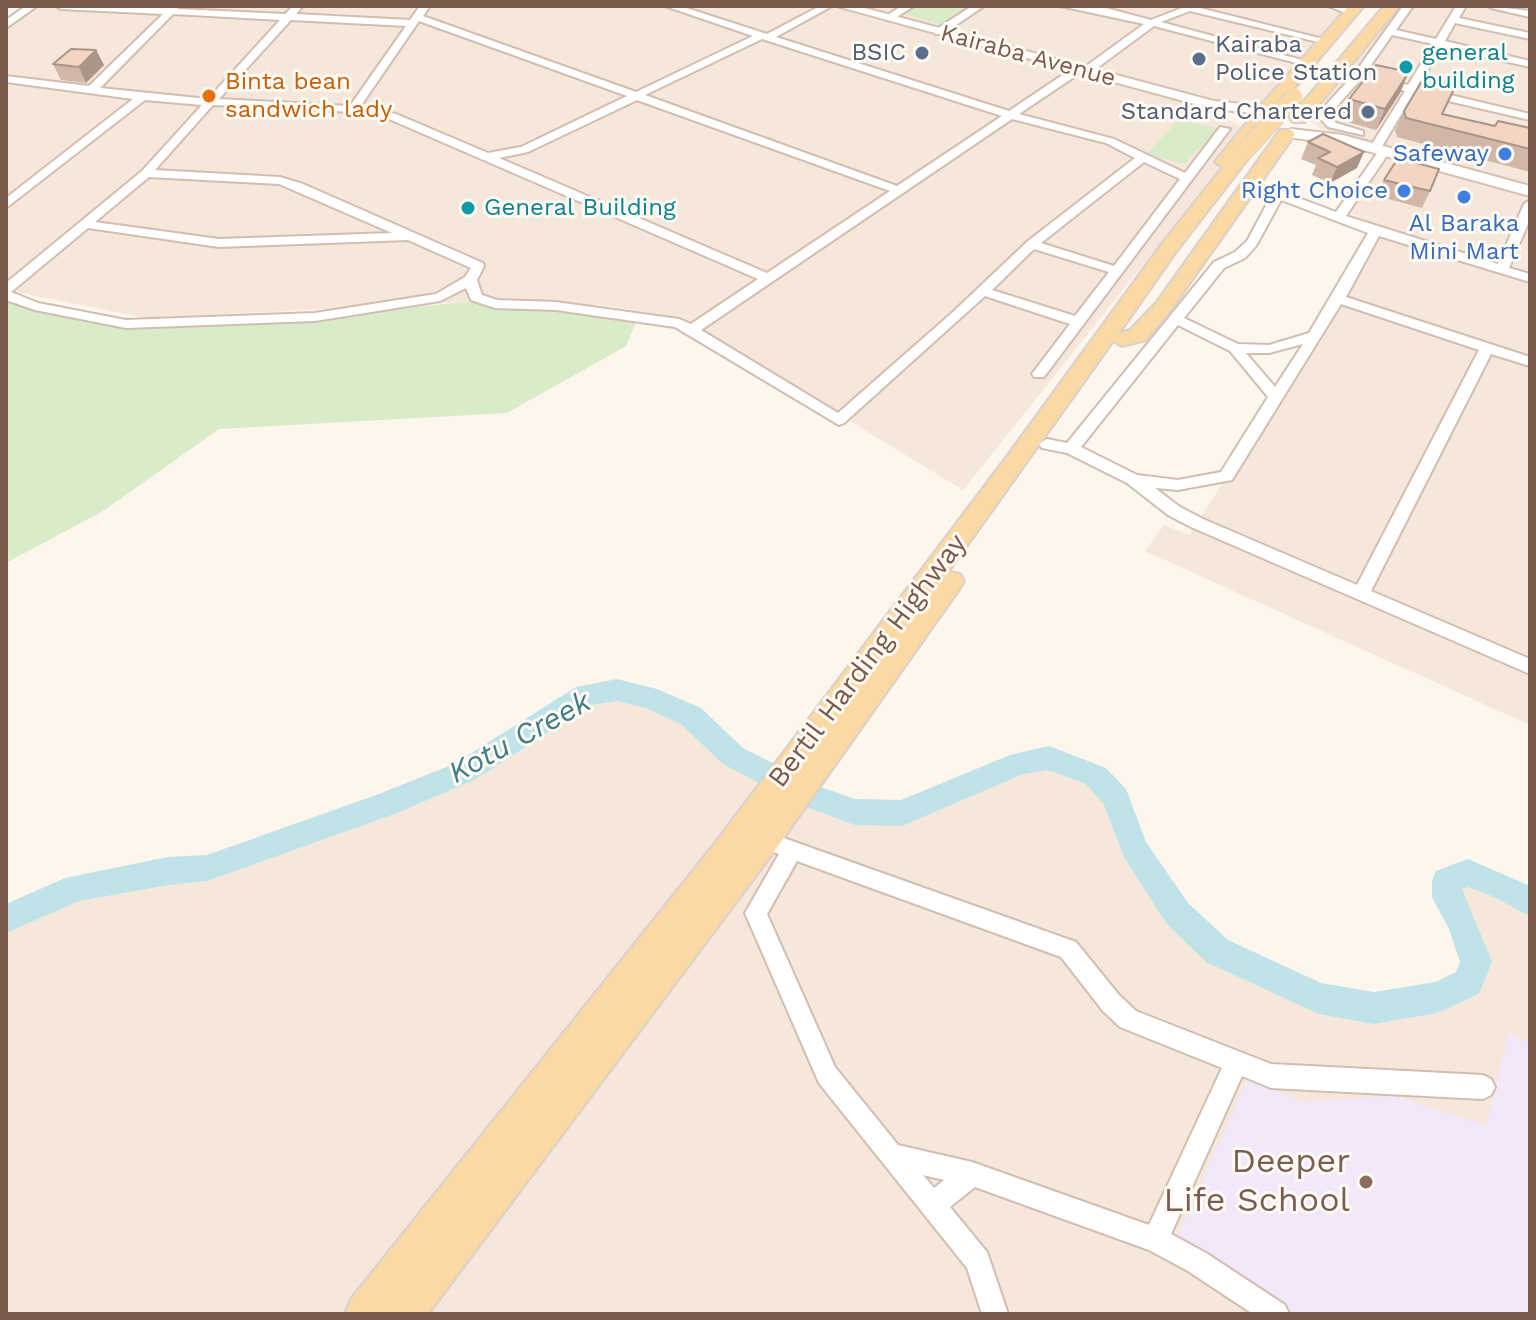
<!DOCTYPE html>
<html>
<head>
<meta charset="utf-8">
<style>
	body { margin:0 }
	#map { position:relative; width:1536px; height:1320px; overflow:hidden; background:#fdf6ec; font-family:"Work Sans",sans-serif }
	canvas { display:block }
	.frame { position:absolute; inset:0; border:8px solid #7a5c4d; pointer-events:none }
</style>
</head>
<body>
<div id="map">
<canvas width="1536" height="1320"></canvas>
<div class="frame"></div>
</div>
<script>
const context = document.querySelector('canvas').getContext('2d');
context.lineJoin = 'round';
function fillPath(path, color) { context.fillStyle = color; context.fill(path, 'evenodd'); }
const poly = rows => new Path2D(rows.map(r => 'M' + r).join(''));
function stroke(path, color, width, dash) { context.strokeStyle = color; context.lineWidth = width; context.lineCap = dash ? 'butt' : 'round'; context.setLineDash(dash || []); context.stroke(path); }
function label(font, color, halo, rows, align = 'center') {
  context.font = font + ' "Work Sans",sans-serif'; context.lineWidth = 6; context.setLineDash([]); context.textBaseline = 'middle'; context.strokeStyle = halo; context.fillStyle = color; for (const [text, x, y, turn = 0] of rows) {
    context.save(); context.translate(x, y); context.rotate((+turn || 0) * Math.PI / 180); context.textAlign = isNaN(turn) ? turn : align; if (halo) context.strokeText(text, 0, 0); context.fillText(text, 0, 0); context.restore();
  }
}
fillPath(poly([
	[38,6,827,6,1215,111,1240,126,1242,141,963,490,681,318,601,305,463,302,145,318,6,290,6,28],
	[853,6,1366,6,1294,93,1274,105,1247,107],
	[1384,6,1530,6,1530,188,1369,144,1322,129,1302,116],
	[1382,156,1530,196,1530,725,1145,551,1164,525,1189,535,1331,317,1383,231,1346,210],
	[617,690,648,697,691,716,733,756,808,795,855,812,902,813,1020,763,1049,758,1096,776,1116,798,1134,848,1177,913,1217,951,1319,998,1374,1008,1437,997,1468,983,1476,962,1463,923,1447,897,1447,881,1468,873,1503,886,1530,902,1530,1314,6,1314,6,919,76,888,168,871,207,868,387,804,464,772,585,695]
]), '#f5e8da');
fillPath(poly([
	[1508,1033,1530,1043,1530,1314,1297,1314,1176,1239,1249,1075,1300,1102,1393,1096,1486,1125]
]), '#f3e8fa');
fillPath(poly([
	[918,6,975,6,946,26,905,14],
	[1180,119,1218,129,1184,164,1146,154],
	[6,298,126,324,315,317,463,302,638,318,626,346,507,413,219,429,103,511,6,563]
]), '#d8ecc9');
fillPath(poly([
	[617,679,657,689,701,708,743,748,818,786,855,799,901,800,1010,755,1049,746,1106,768,1126,789,1146,842,1188,903,1228,940,1321,983,1374,992,1435,982,1456,972,1460,962,1449,929,1432,897,1432,881,1436,871,1468,859,1530,886,1530,916,1492,896,1468,887,1462,889,1492,962,1479,994,1437,1013,1374,1024,1319,1014,1206,962,1166,923,1124,857,1104,805,1086,784,1048,770,1023,774,902,826,855,825,798,804,723,764,681,724,643,707,617,701,591,705,474,780,397,813,207,881,168,885,79,901,6,933,6,904,65,878,168,857,207,855,379,794,454,764,576,687,617,679]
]), '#bfe3e8');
const street = poly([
	[26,6,37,6,6,28,6,20,26,6],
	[56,6,168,8,177,6,178,9,285,14,293,6,303,6,296,14,410,20,420,6,430,6,423,16,636,92,753,36,665,6,680,6,767,34,820,6,832,6,776,37,1009,111,1073,68,1082,69,1144,24,1060,6,1106,8,1151,20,1187,6,1201,6,1200,8,1331,41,1326,44,1190,11,1161,22,1313,63,1308,66,1154,26,1089,74,1080,73,1019,114,1114,139,1185,173,1220,127,1230,129,1044,377,1034,377,1032,374,1070,324,985,296,844,423,839,425,675,327,556,310,495,308,471,300,466,288,440,301,315,321,126,328,35,310,6,300,6,283,142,171,202,105,145,100,6,208,6,198,133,99,6,82,6,76,89,86,163,14,61,9,56,6],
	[173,14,280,20,208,99,100,88,173,14],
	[291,20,406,26,350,106,219,99,291,20],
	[419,21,627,96,521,147,488,153,396,114,360,107,419,21],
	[762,39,1002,116,897,186,645,95,762,39],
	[637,100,890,191,767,273,499,158,528,152,637,100],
	[213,105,353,112,389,119,758,279,691,324,679,319,556,302,497,300,482,295,477,280,484,266,483,263,303,184,280,177,155,170,213,105],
	[1012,119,1106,143,1135,158,1028,241,953,312,838,413,701,330,1012,119],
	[1144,162,1180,179,1114,266,1041,243,1144,162],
	[149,177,279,184,392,233,219,239,95,222,149,177],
	[88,228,219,247,408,240,471,268,465,277,436,294,315,313,126,320,38,303,11,292,88,228],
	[1034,249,1109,272,1075,316,992,290,1034,249],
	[902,6,914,6,892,20,886,20,886,16,902,6],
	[972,6,984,6,943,34,935,34,935,30,972,6],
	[1328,6,1343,6,1356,12,1351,15,1328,6],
	[1403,6,1413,6,1396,30,1436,39,1456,6,1466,6,1459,18,1530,33,1530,39,1455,23,1445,41,1530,61,1530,67,1442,47,1417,87,1530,114,1530,120,1414,93,1381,148,1390,151,1346,216,1498,264,1524,204,1530,200,1530,219,1509,268,1530,274,1530,282,1379,236,1346,297,1530,357,1530,366,1491,354,1371,591,1530,659,1530,674,1191,527,1168,515,1127,483,1067,453,1042,448,1039,444,1047,439,1067,443,1214,262,1235,252,1247,241,1269,200,1266,194,1259,192,1259,186,1267,186,1336,212,1378,152,1369,149,1405,91,1375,82,1380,79,1408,85,1433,44,1392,35,1362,78,1329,115,1336,123,1363,131,1363,135,1328,127,1317,115,1354,74,1403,6],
	[1281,200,1368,233,1309,333,1269,345,1238,344,1184,318,1224,268,1245,258,1256,246,1281,200],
	[1341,304,1479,350,1357,585,1203,519,1180,507,1155,488,1178,490,1232,480,1341,304],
	[1178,325,1230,351,1268,397,1221,472,1178,480,1137,475,1081,447,1178,325],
	[1303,344,1275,387,1246,353,1269,353,1303,344],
	[1489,6,1530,11,1530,17,1491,8,1489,6],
	[764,831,1076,942,1119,995,1136,1011,1271,1064,1483,1075,1491,1079,1495,1087,1491,1095,1483,1099,1271,1088,1242,1076,1171,1234,1206,1253,1285,1305,1289,1314,1253,1314,1188,1271,1149,1250,975,1187,950,1207,987,1252,1008,1314,982,1314,967,1268,819,1083,745,913,779,854,757,846,754,840,757,834,764,831],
	[797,861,1061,957,1103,1011,1120,1027,1222,1068,1149,1225,972,1162,898,1145,835,1067,767,914,797,861],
	[923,1175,944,1180,934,1188,923,1175]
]);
const secondary = poly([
	[836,6,857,6,1214,101,1262,106,1269,110,1262,114,1213,109,836,6],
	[1291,129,1343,135,1530,186,1530,196,1342,144,1286,137,1286,131,1291,129]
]);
const primary = poly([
	[1349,6,1364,6,1273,113,1261,113,1258,109,1261,105,1349,6],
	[1384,6,1399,6,1305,122,1293,122,1290,118,1293,114,1384,6],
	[1254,120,1263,125,1246,146,1254,151,1175,253,1119,333,1130,330,1156,303,1280,130,1292,130,1295,134,1170,311,1146,340,1122,346,1113,341,948,572,960,574,964,581,960,588,775,850,428,1314,345,1314,351,1299,716,842,1008,455,1161,245,1223,167,1215,162,1218,158,1248,121,1254,120]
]);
stroke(street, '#d1beb0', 4);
stroke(secondary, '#d6c0b0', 4);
stroke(primary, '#dad1cd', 4);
fillPath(street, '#fff');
fillPath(secondary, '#fff');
fillPath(primary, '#fbd9a5');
const primaryBridge = poly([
	[1245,151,1294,97]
]);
stroke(primaryBridge, '#dad1cd', 19, []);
stroke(primaryBridge, '#fbd9a5', 17);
fillPath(poly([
	[96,50,104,65,86,83,61,80,53,64],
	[1400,93,1376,130,1340,120,1349,99],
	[1404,111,1442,114,1495,126,1530,128,1530,172,1397,137,1395,130],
	[1323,134,1357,168,1330,183,1312,175,1316,165,1301,159,1308,142],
	[1384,180,1430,191,1422,208,1377,196]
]), '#d1b7a8');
fillPath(poly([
	[96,50,104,65,86,83,79,67],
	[1409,72,1400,93,1376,130,1385,109],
	[1364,152,1357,168,1330,183,1337,167]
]), '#aa9588');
const building = poly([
	[71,49,96,50,79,67,53,64,71,49],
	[1376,65,1409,72,1385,109,1349,99,1376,65],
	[1423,79,1429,79,1456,85,1442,114,1495,126,1498,121,1530,128,1530,149,1406,118,1404,111,1423,79],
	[1323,134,1364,152,1337,167,1318,158,1330,152,1308,142,1323,134],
	[1398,158,1439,169,1430,191,1384,180,1398,158]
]);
fillPath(building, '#f3d5c3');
stroke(building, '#aa9588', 2);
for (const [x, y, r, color] of [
	[922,53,8,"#5c6f8a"],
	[1199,59,8,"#5c6f8a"],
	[1406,67,8,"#0f9aa8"],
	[209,96,8,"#e8710a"],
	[1368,112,8,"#5c6f8a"],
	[1505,154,8,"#3f7fe0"],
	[1404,191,8,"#3f7fe0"],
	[1464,197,8,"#3f7fe0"],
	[468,208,8,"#0f9aa8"],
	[1366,1182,8,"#8d6e63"]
]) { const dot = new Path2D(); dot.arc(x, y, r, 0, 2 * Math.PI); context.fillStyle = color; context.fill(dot); stroke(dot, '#fffaf3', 3); }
label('24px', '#4e5e75', '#fffaf3', [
	["Kairaba",1215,45,"left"],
	["Police Station",1215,73,"left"],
	["BSIC",906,53],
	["Standard Chartered",1352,112]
], 'right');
label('24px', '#0d838f', '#fffaf3', [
	["general",1422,53],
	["building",1422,81],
	["General Building",484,208]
], 'left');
label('24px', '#7a5c4d', '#fffaf3', [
	["Kairaba Avenue",1028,56,15]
]);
label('24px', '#c56008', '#fffaf3', [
	["Binta bean",225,82],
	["sandwich lady",225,110]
], 'left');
label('24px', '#366cbe', '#fffaf3', [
	["Safeway",1489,154],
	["Right Choice",1388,191],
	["Al Baraka",1464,224,"center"],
	["Mini Mart",1464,252,"center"]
], 'right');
label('28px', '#7a5c4d', '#fffaf3', [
	["Bertil Harding Highway",868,661,-53]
]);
label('italic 30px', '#437c86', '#fffaf3', [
	["Kotu Creek",520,738,-29]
]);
label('34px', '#785e54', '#fffaf3', [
	["Deeper",1350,1162],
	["Life School",1350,1201]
], 'right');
</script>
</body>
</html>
